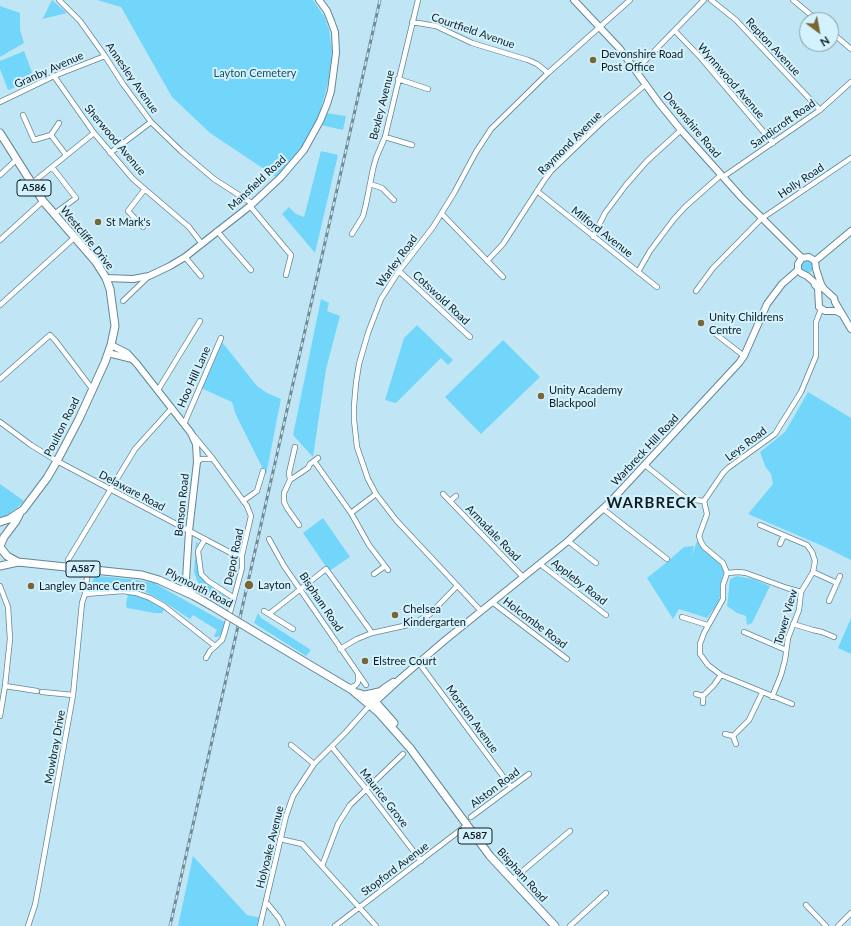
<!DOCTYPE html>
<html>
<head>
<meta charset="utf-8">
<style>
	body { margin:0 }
	#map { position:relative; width:851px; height:926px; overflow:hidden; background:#c0e6f5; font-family:Lato,sans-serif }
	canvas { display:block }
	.north { position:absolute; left:799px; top:12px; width:40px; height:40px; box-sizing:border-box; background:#d4f2fe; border:1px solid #859da6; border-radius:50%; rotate:148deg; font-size:11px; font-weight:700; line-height:16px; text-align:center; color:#0f1d23 }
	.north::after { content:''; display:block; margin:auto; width:14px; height:18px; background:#786634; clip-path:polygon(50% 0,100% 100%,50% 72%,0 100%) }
</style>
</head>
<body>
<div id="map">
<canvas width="851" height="926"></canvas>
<div class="north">N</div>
</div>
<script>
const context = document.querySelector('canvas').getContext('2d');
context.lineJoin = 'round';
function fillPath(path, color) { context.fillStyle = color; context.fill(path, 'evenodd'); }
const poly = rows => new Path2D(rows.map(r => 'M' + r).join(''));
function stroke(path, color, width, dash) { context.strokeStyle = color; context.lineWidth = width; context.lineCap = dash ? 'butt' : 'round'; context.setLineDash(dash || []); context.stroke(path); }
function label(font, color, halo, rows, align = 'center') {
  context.font = font + ' Lato,sans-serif'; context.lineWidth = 4; context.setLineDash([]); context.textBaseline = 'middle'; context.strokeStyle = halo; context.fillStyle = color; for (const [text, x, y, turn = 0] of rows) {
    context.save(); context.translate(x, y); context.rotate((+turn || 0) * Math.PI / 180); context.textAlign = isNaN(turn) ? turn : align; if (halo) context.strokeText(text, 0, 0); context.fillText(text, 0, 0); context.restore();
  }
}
fillPath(poly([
	[52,0,67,13,42,19,43,18],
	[97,0,313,0,324,16,329,29,332,50,330,75,318,120,298,153,276,177,210,133,172,97,121,7],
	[0,6,20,13,20,30,24,43,0,57],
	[24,51,35,80,8,90,0,69,0,61],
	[326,113,346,116,343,130,321,125],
	[321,151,338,155,315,253,282,214,289,207,296,214,304,217],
	'800 266a7 7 0 1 1 14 0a7 7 0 1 1-14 0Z',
	[321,299,329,303,327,311,340,316,326,369,313,457,293,435],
	[417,325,453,360,448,365,441,358,396,403,385,400,404,338],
	[503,340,540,377,481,434,445,397],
	[222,342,257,386,267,393,281,399,266,475,236,415,232,402,201,388],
	[808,392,851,418,851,560,825,547,748,514,773,484,771,474,765,466,760,452,785,432],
	[0,484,24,501,17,508,7,515,0,518],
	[323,518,350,557,329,571,303,533],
	[697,541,703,549,717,559,724,571,720,585,720,596,718,603,707,618,679,609,673,619,647,578,667,562,684,547,694,546,692,556],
	[196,542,198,543,196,553,199,575,208,585,231,600,229,608,203,592,198,583,194,572],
	[98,576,129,579,154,583,226,623,221,635,218,637,215,637,214,636,217,630,193,615,190,619,164,602,144,591,112,587,111,583,100,584,99,590,94,589,92,582,94,578],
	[737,576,753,579,770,586,752,623,747,625,746,616,737,613,727,606,730,579],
	[128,594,149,599,165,609,162,613,155,613,127,608,126,604],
	[258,613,261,618,311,650,306,656,254,623],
	[851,618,851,654,838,648],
	[193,856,247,915,262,918,260,926,178,926]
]), '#72d6fa');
const street = poly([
	[59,0,80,21,105,56,123,84,151,122,181,151,214,179,253,204],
	[711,0,736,20,820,110],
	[793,0,817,20],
	[412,22,436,26,472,43,528,60,537,64,548,73],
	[675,31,701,58,773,143],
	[831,32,851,49],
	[636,70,704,0],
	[54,76,94,133,133,179,189,227,202,244],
	[398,79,428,89],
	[0,102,54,76,105,56],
	[23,115,34,140,51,135,59,123],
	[51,135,66,155],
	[385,137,412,145],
	[110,153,151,122],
	[52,167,76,198,54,214],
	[0,175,17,159],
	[723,177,820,110,851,82],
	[31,184,94,133],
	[370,184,382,188,394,200],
	[537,191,657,287],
	[250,206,291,255,286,275],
	[442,214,503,277],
	[143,227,128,211,145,189],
	[217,231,251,270],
	[352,234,363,216,366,204,373,169,376,158,385,137,418,0],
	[593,237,605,213,626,185,647,161,681,130],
	[0,240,43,201],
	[185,257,201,276],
	[487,261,503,244,543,182,551,171,603,121,646,84],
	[399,271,470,337],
	[638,272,650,251,674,219,686,206,721,175],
	[696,291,713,268,761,219,851,158],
	[123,301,149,276],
	[0,305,74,238],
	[717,335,744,356],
	[0,379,50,335,55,340,93,390],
	[158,390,200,321],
	[0,422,31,445,57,461,231,553,242,555],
	[184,424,221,338],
	[194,436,213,459,247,506,251,516,242,555,242,568,225,631,222,640,210,651,206,658],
	[314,461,351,513,369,545,388,570],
	[197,462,201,459,213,459],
	[645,465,687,499,704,501,723,473,728,468,775,434,801,392,816,356,816,322,821,309],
	[290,480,289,473,295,447],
	[443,494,523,577],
	[243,501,257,491,263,471],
	[450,501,456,496],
	[704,501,707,514,699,536,701,542,704,547,723,563,727,573,723,585,723,599,704,633,700,644,700,654,708,665,721,675,792,704],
	[603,509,667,559],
	[351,513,376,494],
	[299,525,287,508,284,502,284,493,290,480,308,468,310,464,318,458],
	[760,525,807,545,812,552,815,561,813,572,801,592,799,610,788,638,785,660,781,675,772,697],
	[205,539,198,551,201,574,208,581,234,598],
	[269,539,284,566,366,685],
	[568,541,596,563],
	[780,544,784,535],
	[68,560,135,449,172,408],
	[540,564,606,615],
	[813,572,837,583],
	[727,573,739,572,746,573,787,588,801,592],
	[374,574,385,566],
	[0,586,8,607,10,639,5,686,0,716],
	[85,594,123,591,136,593,150,598,164,606,215,646],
	[829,601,840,576],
	[492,602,567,659],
	[264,611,293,629],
	[481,611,396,520,376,494,368,479,357,447,354,420,354,406,356,383,359,364,368,333,381,299,399,271,433,227,454,193,476,152,491,129,548,73,630,0],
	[269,614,326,569,372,633],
	[682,617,707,625],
	[793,624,813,630,822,632,834,637],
	[744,632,786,650],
	[340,649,357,639,372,633,408,625,420,620,430,614,457,586],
	[419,663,511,787],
	[5,686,37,691],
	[347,687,352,687,356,685,358,682,358,674],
	[42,692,73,695],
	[696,694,703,696],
	[703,703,703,696,714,685,721,675],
	[725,734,733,736],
	[736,744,733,736,749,720,762,693],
	[291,745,314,764],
	[332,747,366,789,421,861],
	[471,817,529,774],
	[280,839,302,844,376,926],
	[322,866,338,824,350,805,403,754],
	[512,880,570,831],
	[266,902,279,918,283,926],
	[806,905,826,926],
	[28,926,35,905,39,884,73,695,82,603,85,594,88,569],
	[260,926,286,816,293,796,314,764,346,732,370,705],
	[335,926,467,825],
	[570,926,606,893],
	[838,926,851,913]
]);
const secondary = poly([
	[574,0,620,49,659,103,681,130,742,198,802,258],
	[815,261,851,231],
	[106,278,133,279,149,276,170,266,185,257,250,206,281,177,304,150,320,121,327,104,331,91,336,53,335,32,331,21,327,11,319,0],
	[842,314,836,311,825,311,819,307,818,288,815,285,814,282,807,276,801,273,798,270,798,264,802,258,809,257,815,261,816,269,821,284,824,289,834,298,835,302,851,329],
	[111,345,127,353,137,364,191,433,196,444,197,462,189,531,186,579,184,591],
	[108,353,132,359],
	[186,579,189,588,194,596],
	[376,695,384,688,393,682],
	[371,704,376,701,401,678,444,641,568,541,610,502,739,363,744,356,767,304,782,284,798,270]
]);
const primary = poly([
	[0,133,43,201,96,262,106,278,110,289,115,326,111,345,105,362,79,419,57,461,47,478,23,510,9,519,0,522],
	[0,546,4,537,16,521,20,513],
	[0,547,7,556,18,562],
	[0,566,18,562,142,575,159,580,194,596,210,605],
	[268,640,352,690,378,712,410,748,490,856,555,926],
	[358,693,372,698,394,723],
	[365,695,379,692]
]);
stroke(street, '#638694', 6);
stroke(secondary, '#638694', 8);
stroke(primary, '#638694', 9);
stroke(street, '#fff', 4.5);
stroke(secondary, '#fff', 6);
stroke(primary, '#fff', 7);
const rail = poly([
	[170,926,380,0]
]);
stroke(rail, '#708b96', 3);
stroke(rail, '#d4f2fe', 1.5, [4.5]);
const primaryBridge = poly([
	[210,605,268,640]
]);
stroke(primaryBridge, '#638694', 9, []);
stroke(primaryBridge, '#fff', 7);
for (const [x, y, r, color] of [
	[593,60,4,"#786634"],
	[98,222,4,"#786634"],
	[701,323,4,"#786634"],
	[541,396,4,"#786634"],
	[249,585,5,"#786634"],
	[31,586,4,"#786634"],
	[395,615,4,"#786634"],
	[365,661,4,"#786634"]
]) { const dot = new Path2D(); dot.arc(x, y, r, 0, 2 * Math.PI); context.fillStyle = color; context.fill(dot); stroke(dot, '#d4f2fe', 1.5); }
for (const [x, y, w] of [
	[34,188,34],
	[83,569,34],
	[475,836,34]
]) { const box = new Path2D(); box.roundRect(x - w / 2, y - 8, w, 16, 3); context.fillStyle = '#d4f2fe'; context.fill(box); stroke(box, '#0f1d23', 1); }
label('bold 10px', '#0f1d23', null, [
	["A586",34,188],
	["A587",83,569],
	["A587",475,836]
]);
label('11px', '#0f1d23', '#d4f2fe', [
	["Courtfield Avenue",473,31,19],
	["Repton Avenue",773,47,47],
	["Granby Avenue",49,70,-24],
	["Annesley Avenue",132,78,55],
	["Wynnwood Avenue",731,81,49],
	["Bexley Avenue",382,105,-76],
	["Sandicroft Road",783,124,-35],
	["Devonshire Road",692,125,50],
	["Sherwood Avenue",115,140,50],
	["Raymond Avenue",570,143,-45],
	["Holly Road",801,181,-34],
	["Mansfield Road",257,183,-43],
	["Milford Avenue",602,232,38],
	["Westcliffe Drive",87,238,51],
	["Warley Road",397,261,-54],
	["Cotswold Road",441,298,43],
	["Hoo Hill Lane",194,377,-66],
	["Poulton Road",62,427,-63],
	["Leys Road",746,444,-37],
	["Warbreck Hill Road",645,450,-47],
	["Delaware Road",132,491,28],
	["Benson Road",182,505,-84],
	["Armadale Road",493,533,46],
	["Depot Road",234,557,-78],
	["Appleby Road",579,582,38],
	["Plymouth Road",199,588,27],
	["Bispham Road",321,602,56],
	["Tower View",786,617,-74],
	["Holcombe Road",535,623,37],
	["Morston Avenue",472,719,54],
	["Mowbray Drive",55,747,-80],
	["Alston Road",495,788,-37],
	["Maurice Grove",384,798,52],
	["Holyoake Avenue",270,847,-76],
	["Stopford Avenue",395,869,-37],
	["Bispham Road",522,875,48]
]);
label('11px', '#0f1d23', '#d4f2fe', [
	["Devonshire Road",601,54],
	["Post Office",601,67],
	["St Mark's",106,222],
	["Unity Childrens",709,317],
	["Centre",709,330],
	["Unity Academy",549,390],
	["Blackpool",549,403],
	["Layton",258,585],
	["Langley Dance Centre",39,586],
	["Chelsea",403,609],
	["Kindergarten",403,622],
	["Elstree Court",373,661]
], 'left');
label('11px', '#1b4e5f', '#d4f2fe', [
	["Layton Cemetery",255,73]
]);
context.letterSpacing = '1px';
label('bold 15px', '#0f1d23', '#d4f2fe', [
	["WARBRECK",652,503]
]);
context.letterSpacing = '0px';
</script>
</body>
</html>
